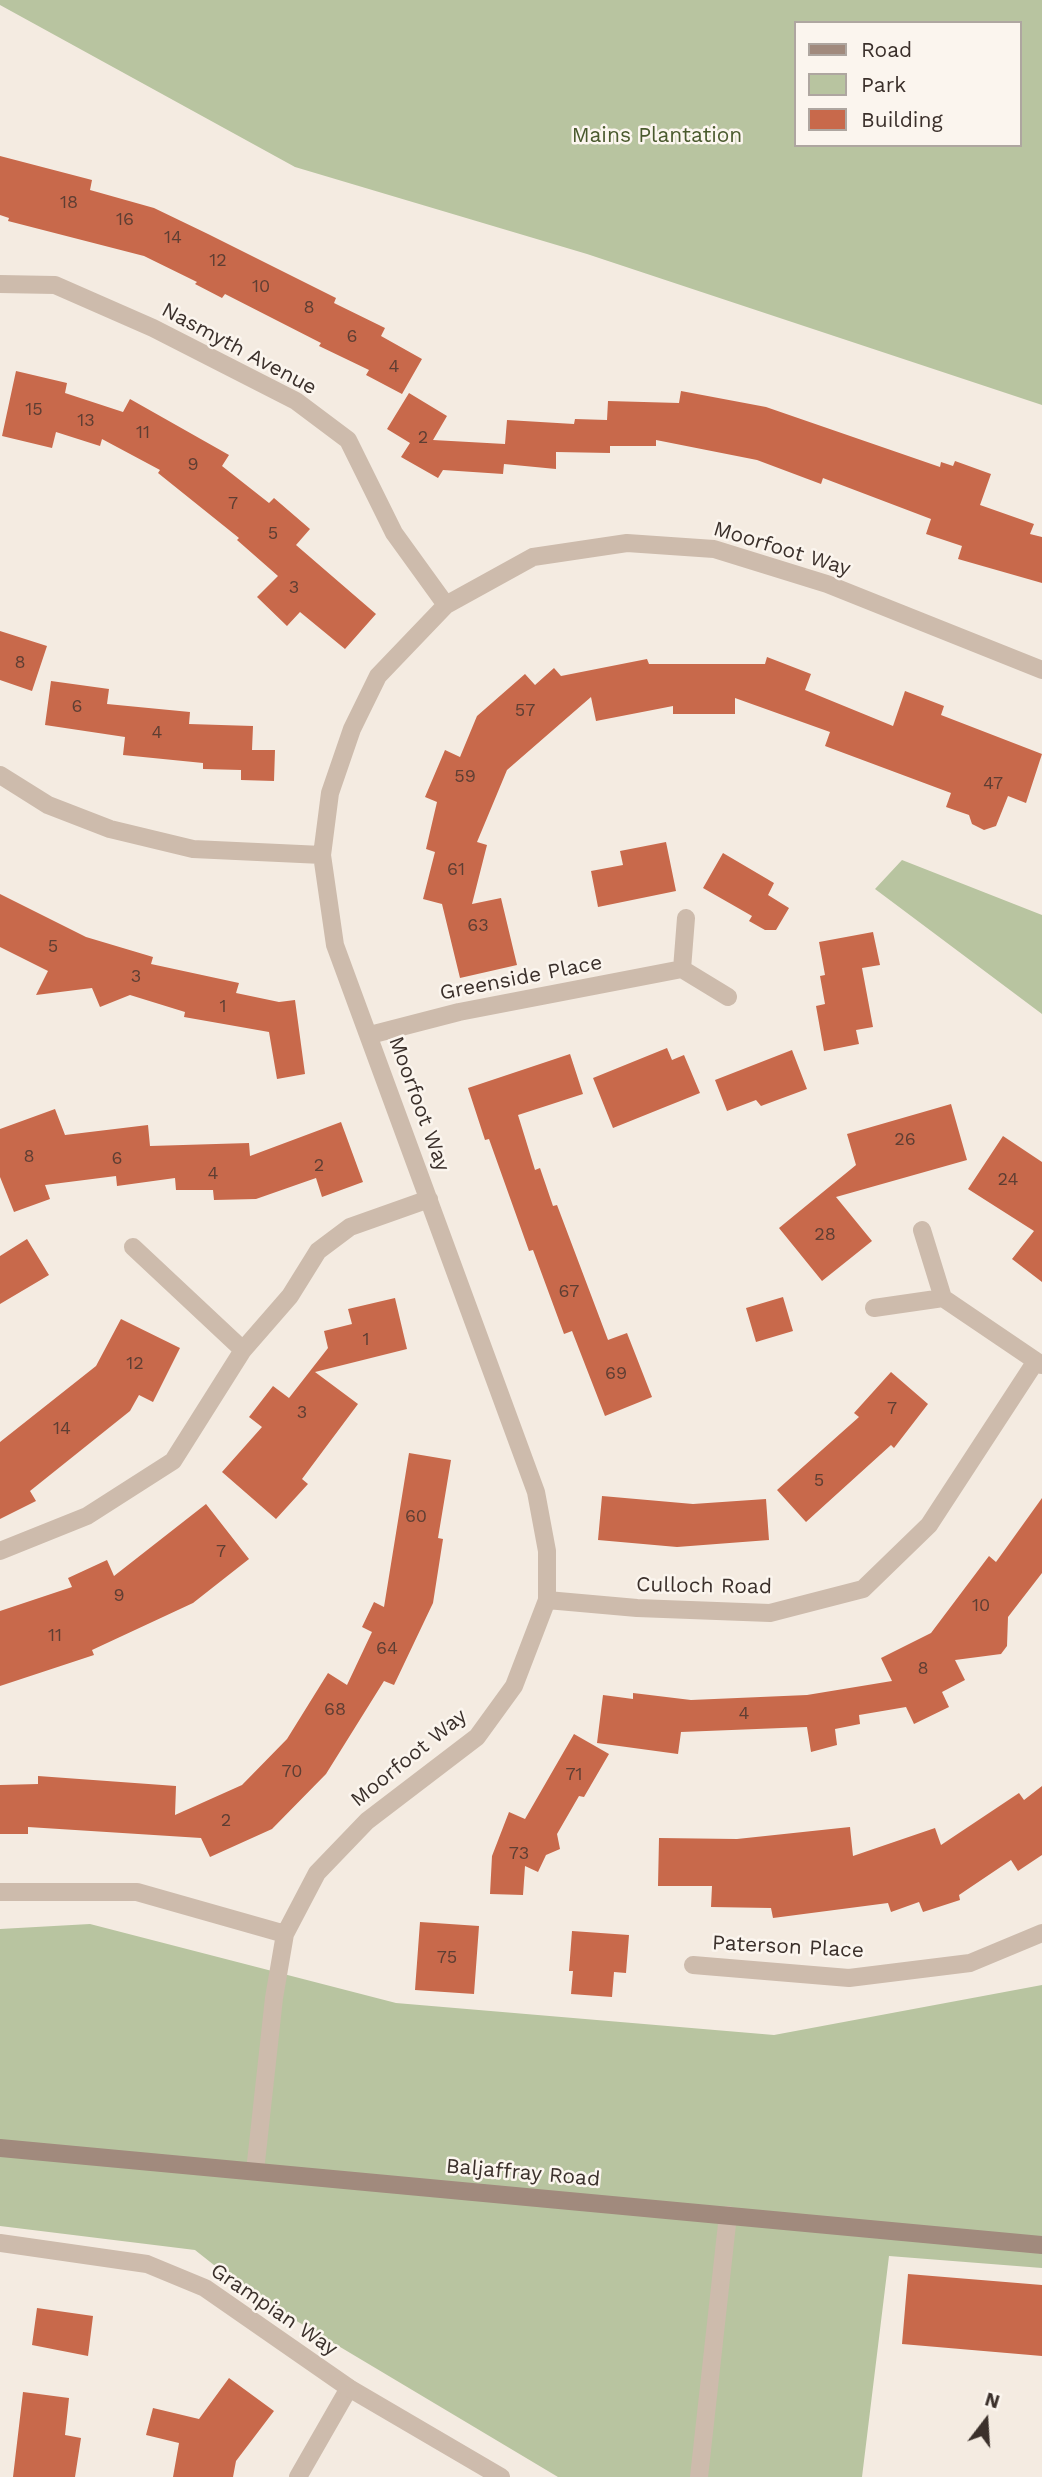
<!DOCTYPE html>
<html>
<head>
<meta charset="utf-8">
<style>
	body { margin:0 }
	#map { position:relative; width:1042px; height:2477px; overflow:hidden; background:#f4ebe1; font-family:"Work Sans",sans-serif }
	canvas { display:block }
	.legend { position:absolute; left:794px; top:21px; width:228px; height:126px; box-sizing:border-box; background:#fbf5ee; border:2px solid #aea6a0; margin:0; padding:9px 12px; list-style:none; font-size:21px; color:#3b302b }
	.legend li { display:flex; align-items:center; gap:14px; height:35px }
	.legend b { width:35px; border:2px solid #aea6a0 }
	.north { position:absolute; left:951px; top:2386px; width:70px; height:70px; -webkit-text-stroke:5px #fbf5ee; paint-order:stroke; rotate:17deg; font-size:19px; font-weight:700; line-height:28px; text-align:center; color:#3b302b }
	.north::after { content:''; display:block; margin:auto; width:24px; height:32px; background:#3b302b; clip-path:polygon(50% 0,100% 100%,50% 72%,0 100%) }
</style>
</head>
<body>
<div id="map">
<canvas width="1042" height="2477"></canvas>
<ul class="legend">
<li><b style="height:9px;background:#a18a7d"></b>Road</li>
<li><b style="height:19px;background:#b8c4a0"></b>Park</li>
<li><b style="height:19px;background:#c8694b"></b>Building</li>
</ul>
<div class="north">N</div>
</div>
<script>
const context = document.querySelector('canvas').getContext('2d');
context.lineJoin = 'round';
function fillPath(path, color) { context.fillStyle = color; context.fill(path, 'evenodd'); }
const poly = rows => new Path2D(rows.map(r => 'M' + r).join(''));
function stroke(path, color, width, dash) { context.strokeStyle = color; context.lineWidth = width; context.lineCap = dash ? 'butt' : 'round'; context.setLineDash(dash || []); context.stroke(path); }
function label(font, color, halo, rows, align = 'center') {
  context.font = font + ' "Work Sans",sans-serif'; context.lineWidth = 5; context.setLineDash([]); context.textBaseline = 'middle'; context.strokeStyle = halo; context.fillStyle = color; for (const [text, x, y, turn = 0] of rows) {
    context.save(); context.translate(x, y); context.rotate((+turn || 0) * Math.PI / 180); context.textAlign = isNaN(turn) ? turn : align; if (halo) context.strokeText(text, 0, 0); context.fillText(text, 0, 0); context.restore();
  }
}
fillPath(poly([
	[0,0,1042,0,1042,405,587,254,295,167,0,5],
	[795,23,1019,23,1019,145,795,145],
	[902,860,1042,915,1042,1014,875,889],
	[90,1924,396,2003,774,2035,1042,1985,1042,2268,889,2256,862,2477,558,2477,248,2292,195,2250,0,2226,0,1929]
]), '#b8c4a0');
fillPath(poly([
	[0,156,92,180,90,190,154,208,208,234,336,298,334,303,385,328,381,336,422,359,402,394,366,375,369,370,319,346,321,343,225,294,222,298,195,284,197,282,144,256,8,221,9,218,0,215],
	[16,371,67,383,65,393,123,412,130,399,229,455,222,466,269,503,274,498,310,529,296,545,376,614,345,649,300,612,287,626,257,597,278,576,237,540,239,538,158,473,160,470,102,439,100,446,56,432,52,448,2,436],
	[681,391,766,407,940,467,941,462,953,466,955,461,991,474,980,505,1034,524,1030,534,1042,537,1042,583,958,559,962,546,926,534,931,519,823,478,821,484,757,460,656,440,656,446,610,446,610,453,556,452,556,469,504,464,503,474,443,470,438,478,401,457,410,443,387,429,409,393,447,416,433,440,505,444,507,420,574,424,575,419,607,420,608,401,679,403],
	[0,631,47,646,32,691,0,680],
	[767,657,811,674,805,690,893,726,905,691,944,706,941,715,1042,754,1026,803,1008,796,996,826,984,830,972,824,969,815,946,807,951,793,825,746,830,732,735,698,735,714,673,714,673,706,596,721,591,697,507,770,477,842,487,845,472,904,501,898,517,965,460,978,442,904,423,899,435,852,426,849,437,802,425,797,445,750,460,757,477,716,525,674,535,685,554,668,561,676,647,659,649,664,765,664],
	[51,681,109,689,107,704,190,712,189,724,253,726,252,750,275,750,274,781,241,780,241,770,203,769,203,763,123,755,125,737,45,725],
	[666,842,676,891,598,907,591,871,623,865,620,851],
	[723,853,774,883,768,895,789,908,776,930,765,930,749,921,752,916,703,888],
	[0,894,86,937,153,957,151,964,239,983,236,993,279,1002,295,1000,305,1074,277,1079,269,1032,184,1017,185,1012,130,995,100,1007,92,988,36,995,48,971,0,947],
	[873,932,880,965,862,968,873,1027,856,1030,859,1044,824,1051,816,1006,825,1004,820,976,825,975,819,942],
	[667,1048,672,1060,684,1055,700,1093,613,1128,593,1078],
	[792,1050,807,1089,761,1106,756,1100,727,1111,715,1080],
	[570,1054,583,1094,518,1115,535,1170,540,1168,553,1206,557,1205,608,1340,627,1333,652,1397,605,1416,572,1331,564,1334,533,1250,529,1251,489,1139,485,1140,468,1088],
	[951,1104,967,1160,836,1197,872,1241,822,1281,779,1228,856,1165,847,1134],
	[55,1109,65,1135,148,1125,150,1146,249,1143,250,1156,341,1122,363,1182,322,1197,316,1178,256,1199,214,1200,213,1190,176,1190,175,1178,117,1186,116,1176,45,1185,50,1199,14,1212,0,1177,0,1129],
	[1003,1136,1042,1162,1042,1282,1012,1259,1034,1231,968,1189],
	[27,1239,49,1275,0,1304,0,1256],
	[783,1297,793,1331,756,1342,746,1308],
	[395,1298,407,1349,315,1372,358,1404,302,1479,308,1484,276,1519,222,1472,262,1427,249,1417,273,1386,289,1398,328,1348,324,1331,352,1324,348,1309],
	[121,1319,180,1348,153,1402,139,1395,130,1411,30,1491,36,1501,0,1519,0,1442,96,1366],
	[891,1372,928,1404,894,1448,891,1445,806,1522,777,1490,859,1417,854,1413],
	[409,1453,451,1460,438,1538,443,1539,433,1603,394,1685,384,1681,326,1774,272,1829,210,1857,201,1838,28,1827,28,1834,0,1834,0,1785,38,1784,38,1776,176,1786,175,1815,242,1785,287,1739,328,1673,347,1685,372,1632,362,1627,374,1602,384,1607],
	[602,1496,693,1504,766,1499,769,1540,677,1547,598,1540],
	[1042,1498,1042,1573,1008,1617,1007,1646,1001,1654,955,1660,965,1680,942,1692,949,1707,914,1724,906,1707,859,1715,860,1724,835,1729,837,1745,811,1752,807,1727,681,1732,678,1754,597,1743,603,1695,633,1699,633,1693,691,1700,807,1695,892,1681,881,1658,931,1633,989,1556,996,1562],
	[206,1504,249,1559,193,1603,92,1650,94,1655,0,1686,0,1611,72,1587,68,1578,107,1560,114,1576],
	[574,1734,609,1754,584,1797,579,1796,557,1834,560,1849,546,1855,538,1872,525,1866,523,1895,490,1894,492,1856,509,1812,525,1819],
	[1042,1786,1042,1855,1018,1871,1011,1860,959,1895,960,1900,923,1912,919,1902,891,1912,888,1903,773,1918,771,1908,711,1907,712,1886,658,1886,659,1838,737,1839,850,1827,853,1856,935,1828,941,1845,1019,1793,1024,1800],
	[420,1922,479,1926,474,1994,415,1990],
	[572,1931,629,1935,626,1973,614,1972,612,1997,571,1994,573,1971,569,1971],
	[908,2274,1042,2285,1042,2356,902,2344],
	[37,2308,93,2316,88,2356,32,2345],
	[229,2378,274,2411,236,2461,233,2477,173,2477,179,2443,146,2435,153,2408,199,2419],
	[23,2392,69,2398,65,2435,81,2438,75,2477,13,2477]
]), '#c8694b');
stroke(poly([
	[0,284,55,285,153,328,296,401,348,440,394,533,446,605],
	[0,775,48,805,110,829,193,849,322,855],
	[682,969,686,918],
	[370,1035,459,1012,682,969,728,997],
	[922,1230,943,1298,1042,1365],
	[133,1247,243,1350],
	[874,1308,943,1298],
	[0,1551,87,1516,173,1461,243,1350,290,1296,318,1251,350,1227,429,1199],
	[547,1600,637,1608,770,1613,863,1589,929,1525,1036,1361],
	[0,1892,137,1892,285,1934],
	[693,1965,849,1978,970,1963,1042,1933],
	[255,2171,274,1998,285,1934,317,1873,367,1821,477,1737,514,1686,547,1600,547,1551,536,1492,335,945,322,855,330,793,352,729,378,676,446,605,533,557,627,543,714,549,827,584,1042,670],
	[298,2477,349,2388]
]), '#cdbbac', 18);
stroke(poly([
	[0,2243,147,2264,205,2288,349,2388,501,2477],
	[699,2477,728,2215]
]), '#cdbbac', 18);
stroke(poly([
	[0,2148,1042,2245]
]), '#a18a7d', 18);
label('18px', '#5e3e33', null, [
	["18",69,203],
	["16",125,220],
	["14",173,238],
	["12",218,261],
	["10",261,287],
	["8",309,308],
	["6",352,337],
	["4",394,367],
	["15",34,410],
	["13",86,421],
	["11",143,433],
	["2",423,438],
	["9",193,465],
	["7",233,504],
	["5",273,534],
	["3",294,588],
	["8",20,663],
	["6",77,707],
	["57",525,711],
	["4",157,733],
	["59",465,777],
	["47",993,784],
	["61",456,870],
	["63",478,926],
	["5",53,947],
	["3",136,977],
	["1",223,1007],
	["26",905,1140],
	["8",29,1157],
	["6",117,1159],
	["2",319,1166],
	["4",213,1174],
	["24",1008,1180],
	["28",825,1235],
	["67",569,1292],
	["1",366,1340],
	["12",135,1364],
	["69",616,1374],
	["7",892,1409],
	["3",302,1413],
	["14",62,1429],
	["5",819,1481],
	["60",416,1517],
	["7",221,1552],
	["9",119,1596],
	["10",981,1606],
	["11",55,1636],
	["64",387,1649],
	["8",923,1669],
	["68",335,1710],
	["4",744,1714],
	["70",292,1772],
	["71",574,1775],
	["2",226,1821],
	["73",519,1854],
	["75",447,1958]
]);
label('21px', '#4a5a2e', '#fbf5ee', [
	["Mains Plantation",657,136]
]);
label('21px', '#3b302b', '#fbf5ee', [
	["Nasmyth Avenue",239,349,28],
	["Moorfoot Way",782,549,17],
	["Greenside Place",521,978,-11],
	["Moorfoot Way",419,1104,70],
	["Culloch Road",704,1586,1],
	["Moorfoot Way",409,1758,-39],
	["Paterson Place",788,1947,3],
	["Baljaffray Road",523,2173,5],
	["Grampian Way",274,2310,34]
]);
</script>
</body>
</html>
